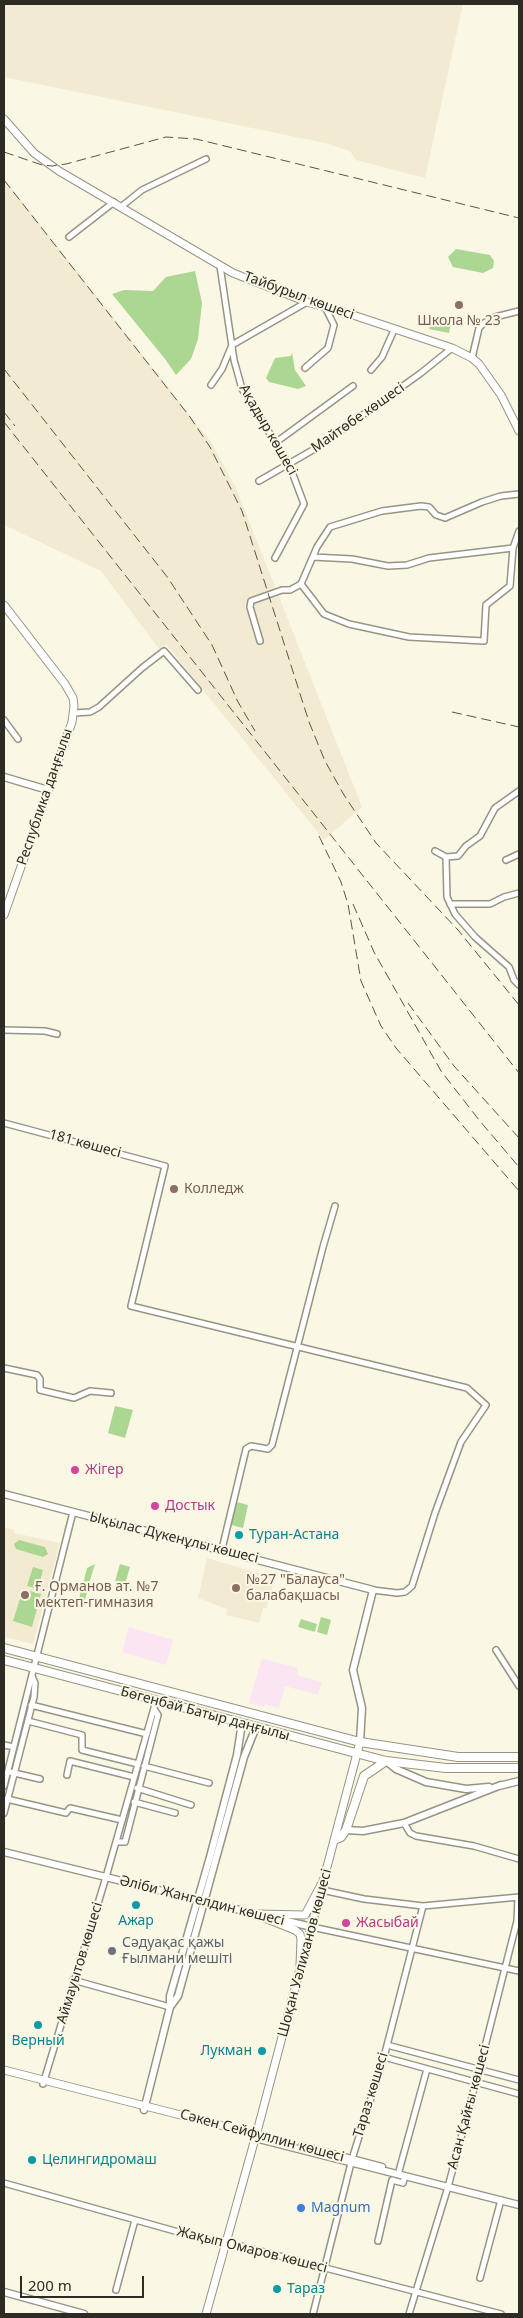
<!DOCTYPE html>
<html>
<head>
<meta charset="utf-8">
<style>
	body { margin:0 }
	#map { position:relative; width:523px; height:2318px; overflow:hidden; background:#fbf7e5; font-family:"Noto Sans",sans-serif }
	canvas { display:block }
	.frame { position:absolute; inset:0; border:5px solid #2d2b24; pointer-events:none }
	.scale { position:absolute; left:20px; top:2276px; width:124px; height:22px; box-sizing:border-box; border:2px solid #2d2b24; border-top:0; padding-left:6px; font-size:15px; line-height:18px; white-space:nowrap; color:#2d2b24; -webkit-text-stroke:4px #fbf7e5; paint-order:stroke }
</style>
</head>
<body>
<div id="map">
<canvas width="523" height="2318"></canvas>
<div class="frame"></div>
<div class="scale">200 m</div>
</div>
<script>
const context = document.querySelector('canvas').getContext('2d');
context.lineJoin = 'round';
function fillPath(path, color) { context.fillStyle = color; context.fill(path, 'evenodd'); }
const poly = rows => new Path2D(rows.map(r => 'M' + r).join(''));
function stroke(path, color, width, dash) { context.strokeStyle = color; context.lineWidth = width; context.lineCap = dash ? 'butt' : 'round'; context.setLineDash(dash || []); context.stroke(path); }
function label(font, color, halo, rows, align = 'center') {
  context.font = font + ' "Noto Sans",sans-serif'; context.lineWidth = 4; context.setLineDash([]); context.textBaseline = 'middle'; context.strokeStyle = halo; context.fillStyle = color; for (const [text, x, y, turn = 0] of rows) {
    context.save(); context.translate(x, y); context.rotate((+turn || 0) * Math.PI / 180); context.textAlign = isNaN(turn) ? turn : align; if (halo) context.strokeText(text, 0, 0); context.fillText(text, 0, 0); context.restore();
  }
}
fillPath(poly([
	[129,1627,173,1640,166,1665,122,1652],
	[264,1659,298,1668,297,1675,322,1682,318,1695,285,1686,279,1708,265,1704,264,1707,249,1703,261,1661]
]), '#fce5f2');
fillPath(poly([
	[4,4,463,4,425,178,356,160,350,151,325,143,4,77],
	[4,178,211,442,236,488,362,807,324,840,166,644,159,649,101,571,4,525],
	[4,1527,14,1530,14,1533,60,1543,33,1644,4,1637],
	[207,1558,275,1578,267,1608,263,1608,259,1623,226,1615,227,1609,198,1598]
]), '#f2ebd2');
fillPath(poly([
	[456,249,490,255,494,261,493,268,483,273,453,267,448,257],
	[195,271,202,303,198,339,191,359,176,375,165,359,112,294,124,290,153,291,166,277],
	[431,318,451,322,449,333,429,329],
	[292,352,295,370,306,386,298,389,269,382,266,378,275,358,291,356],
	[115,1406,133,1410,125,1438,108,1433],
	[237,1502,248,1505,243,1528,231,1525],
	[19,1540,45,1547,48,1554,43,1557,16,1549,14,1544],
	[95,1564,87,1590,82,1588,87,1568],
	[120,1564,130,1567,125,1584,115,1581],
	[33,1567,43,1570,38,1589,27,1586],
	[23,1589,41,1594,32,1627,13,1621],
	[81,1590,87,1592,83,1609,77,1607],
	'108 1603a6 6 0 1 1 12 0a6 6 0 1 1-12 0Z',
	[321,1617,331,1620,327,1635,317,1632],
	[301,1619,317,1624,315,1632,298,1627]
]), '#acd792');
const minor = poly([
	[122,206,142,190,206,159],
	[69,237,114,202],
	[220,266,234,360,242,389,289,464,304,504,275,558],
	[472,358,479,328,484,323,495,317,519,311],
	[305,368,328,348,334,325,325,307],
	[371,370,382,357,394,330],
	[211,385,222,369,232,345,307,302],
	[275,443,353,386],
	[259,481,318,447,421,373,452,348],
	[519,494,501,496,482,502,445,518,436,515,429,507,421,506,382,511,330,527,317,547,301,584,324,614,349,624,409,637,484,641,486,605,510,586,513,548,519,531],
	[313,557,352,559,388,566,407,565,429,558,513,548],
	[260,641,250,607,251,601,282,590,290,590,301,584],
	[74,713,90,712,99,707,142,668,164,651,198,690],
	[4,720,18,739],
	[435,851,446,857,458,856,466,846,480,836,495,808,519,791],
	[446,857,447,897,455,914,475,937,509,967,514,980,519,985],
	[506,860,519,854],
	[450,904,490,904,504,897,519,893],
	[4,1030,45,1031,57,1034],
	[4,1123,165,1166,131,1306,467,1388,486,1405,461,1442,435,1513,412,1586,405,1592,397,1593,373,1590],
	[4,1368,37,1375,40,1379,40,1390,74,1398,90,1391,111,1393],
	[222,1549,246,1449,251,1446,268,1449,272,1445,323,1247,335,1206],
	[496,1650,519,1686],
	[31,1705,147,1734],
	[28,1721,82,1735,82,1750,138,1764],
	[4,1745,14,1747],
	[144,1766,209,1783],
	[10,1772,40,1779],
	[67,1775,70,1761,134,1777],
	[4,1786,73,1512],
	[137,1788,191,1805],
	[7,1799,66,1813,70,1808,122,1820],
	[134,1802,175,1813],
	[4,1813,34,1697,35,1683,32,1676],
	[404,1823,410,1833,416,1836,474,1846,519,1859],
	[116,1842,125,1842,158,1715,154,1709],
	[322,1890,364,1899,423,1906,519,1897],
	[312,1927,519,1971],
	[73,1980,170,2007],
	[387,2045,519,2080],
	[384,2057,519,2094],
	[43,2084,106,1877,156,1701],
	[399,2171,427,2069],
	[4,2183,221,2244,234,2244,501,2314],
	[378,2241,392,2180,403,2183,405,2176],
	[480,2278,501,2200],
	[116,2290,135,2220],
	[313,2314,352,2159,384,2057,423,1906],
	[409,2314,448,2187,479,2070,517,1921,518,1897]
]);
const tertiary = poly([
	[4,777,48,790],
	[4,1494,373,1590,353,1670,362,1708,360,1742],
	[386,1761,396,1769,426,1782,466,1789,489,1787],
	[499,1786,519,1781],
	[346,1830,363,1831,404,1823,501,1785],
	[4,1852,260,1915],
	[270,1917,312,1927],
	[170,2007,178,1996,244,1757,256,1727],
	[144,2110,170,2007,170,1996,210,1857,237,1755,242,1723],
	[255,2138,519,2205],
	[302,2146,382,2167],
	[4,2292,84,2314]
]);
const secondary = poly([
	[4,119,34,153,59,171,233,273,307,302,344,312,452,348,472,358,479,364,501,395,519,431],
	[4,605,65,684,73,698,74,706,72,722,4,915],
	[257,1914,305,1915,323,1881],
	[262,1917,295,1930,300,1934,301,1939,300,1966],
	[4,2070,259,2135],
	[206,2314,258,2128,360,1742]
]);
const primary = poly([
	[4,1648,360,1742,458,1757,519,1757],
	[4,1660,386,1761,446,1768,519,1768],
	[336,1839,341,1837,346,1830,364,1776,386,1761]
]);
stroke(minor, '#989484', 8);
stroke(tertiary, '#989484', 9);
stroke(secondary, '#989484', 9);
stroke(primary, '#989484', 10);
stroke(minor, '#fff', 5);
stroke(tertiary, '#fff', 6);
stroke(secondary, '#fff', 7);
stroke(primary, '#fff', 8);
stroke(poly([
	[4,152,42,165,52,166,66,164,166,137,196,139,519,218],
	[4,180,190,417,210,447,242,511,309,722,325,761,344,795,376,843,458,930,519,1005],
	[4,369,168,578,212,645,238,702,255,731],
	[4,412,15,426],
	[4,422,519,1073],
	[452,712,519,727],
	[319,836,341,882,348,904,361,981,381,1026,396,1048,519,1191],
	[353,904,374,952,441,1071,479,1120,519,1167],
	[408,1003,454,1066,519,1138]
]), '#57554b', 1, [10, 5]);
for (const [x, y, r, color] of [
	[459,305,5,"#8d6e63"],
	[174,1189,5,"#8d6e63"],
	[75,1470,5,"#d1479c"],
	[155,1506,5,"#d1479c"],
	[239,1535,5,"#0f9aa8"],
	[236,1588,5,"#8d6e63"],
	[25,1595,5,"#8d6e63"],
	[136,1905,5,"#0f9aa8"],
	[346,1923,5,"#d1479c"],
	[112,1951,5,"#6b7280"],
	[38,2025,5,"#0f9aa8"],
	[262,2051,5,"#0f9aa8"],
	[32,2160,5,"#0f9aa8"],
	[301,2208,5,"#3f7fe0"],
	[277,2289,5,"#0f9aa8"]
]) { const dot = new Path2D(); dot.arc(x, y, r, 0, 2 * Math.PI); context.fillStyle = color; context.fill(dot); stroke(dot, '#fbf7e5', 2); }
label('14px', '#2d2b24', '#fbf7e5', [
	["Тайбурыл көшесі",299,296,20],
	["Майтөбе көшесі",358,418,-35],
	["Ақадыр көшесі",268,430,60],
	["Республика даңғылы",45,797,-71],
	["181 көшесі",85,1144,15],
	["Ықылас Дүкенұлы көшесі",174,1538,14],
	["Бөгенбай Батыр даңғылы",205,1714,15],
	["Әліби Жангелдин көшесі",202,1901,14],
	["Шоқан Уәлиханов көшесі",305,1953,-75],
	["Аймауытов көшесі",80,1963,-73],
	["Тараз көшесі",371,2095,-73],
	["Асан Қайғы көшесі",469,2107,-75],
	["Сәкен Сейфуллин көшесі",262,2136,15],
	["Жақып Омаров көшесі",252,2250,14]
]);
label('14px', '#785e54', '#fbf7e5', [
	["Школа № 23",459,321,"center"],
	["Колледж",184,1189],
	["№27 \"Балауса\"",246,1580],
	["балабақшасы",246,1596],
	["Ғ. Орманов ат. №7",35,1587],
	["мектеп-гимназия",35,1603]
], 'left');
label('14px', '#b23c85', '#fbf7e5', [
	["Жiгер",85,1470],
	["Достык",165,1506],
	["Жасыбай",356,1923]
], 'left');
label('14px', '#0d838f', '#fbf7e5', [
	["Туран-Астана",249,1535],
	["Ажар",136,1921,"center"],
	["Верный",38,2041,"center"],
	["Лукман",252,2051,"right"],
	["Целингидромаш",42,2160],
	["Тараз",287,2289]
], 'left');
label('14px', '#5b616d', '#fbf7e5', [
	["Сәдуақас қажы",122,1943],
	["Ғылмани мешіті",122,1959]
], 'left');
label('14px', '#366cbe', '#fbf7e5', [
	["Magnum",311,2208]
], 'left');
</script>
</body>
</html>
